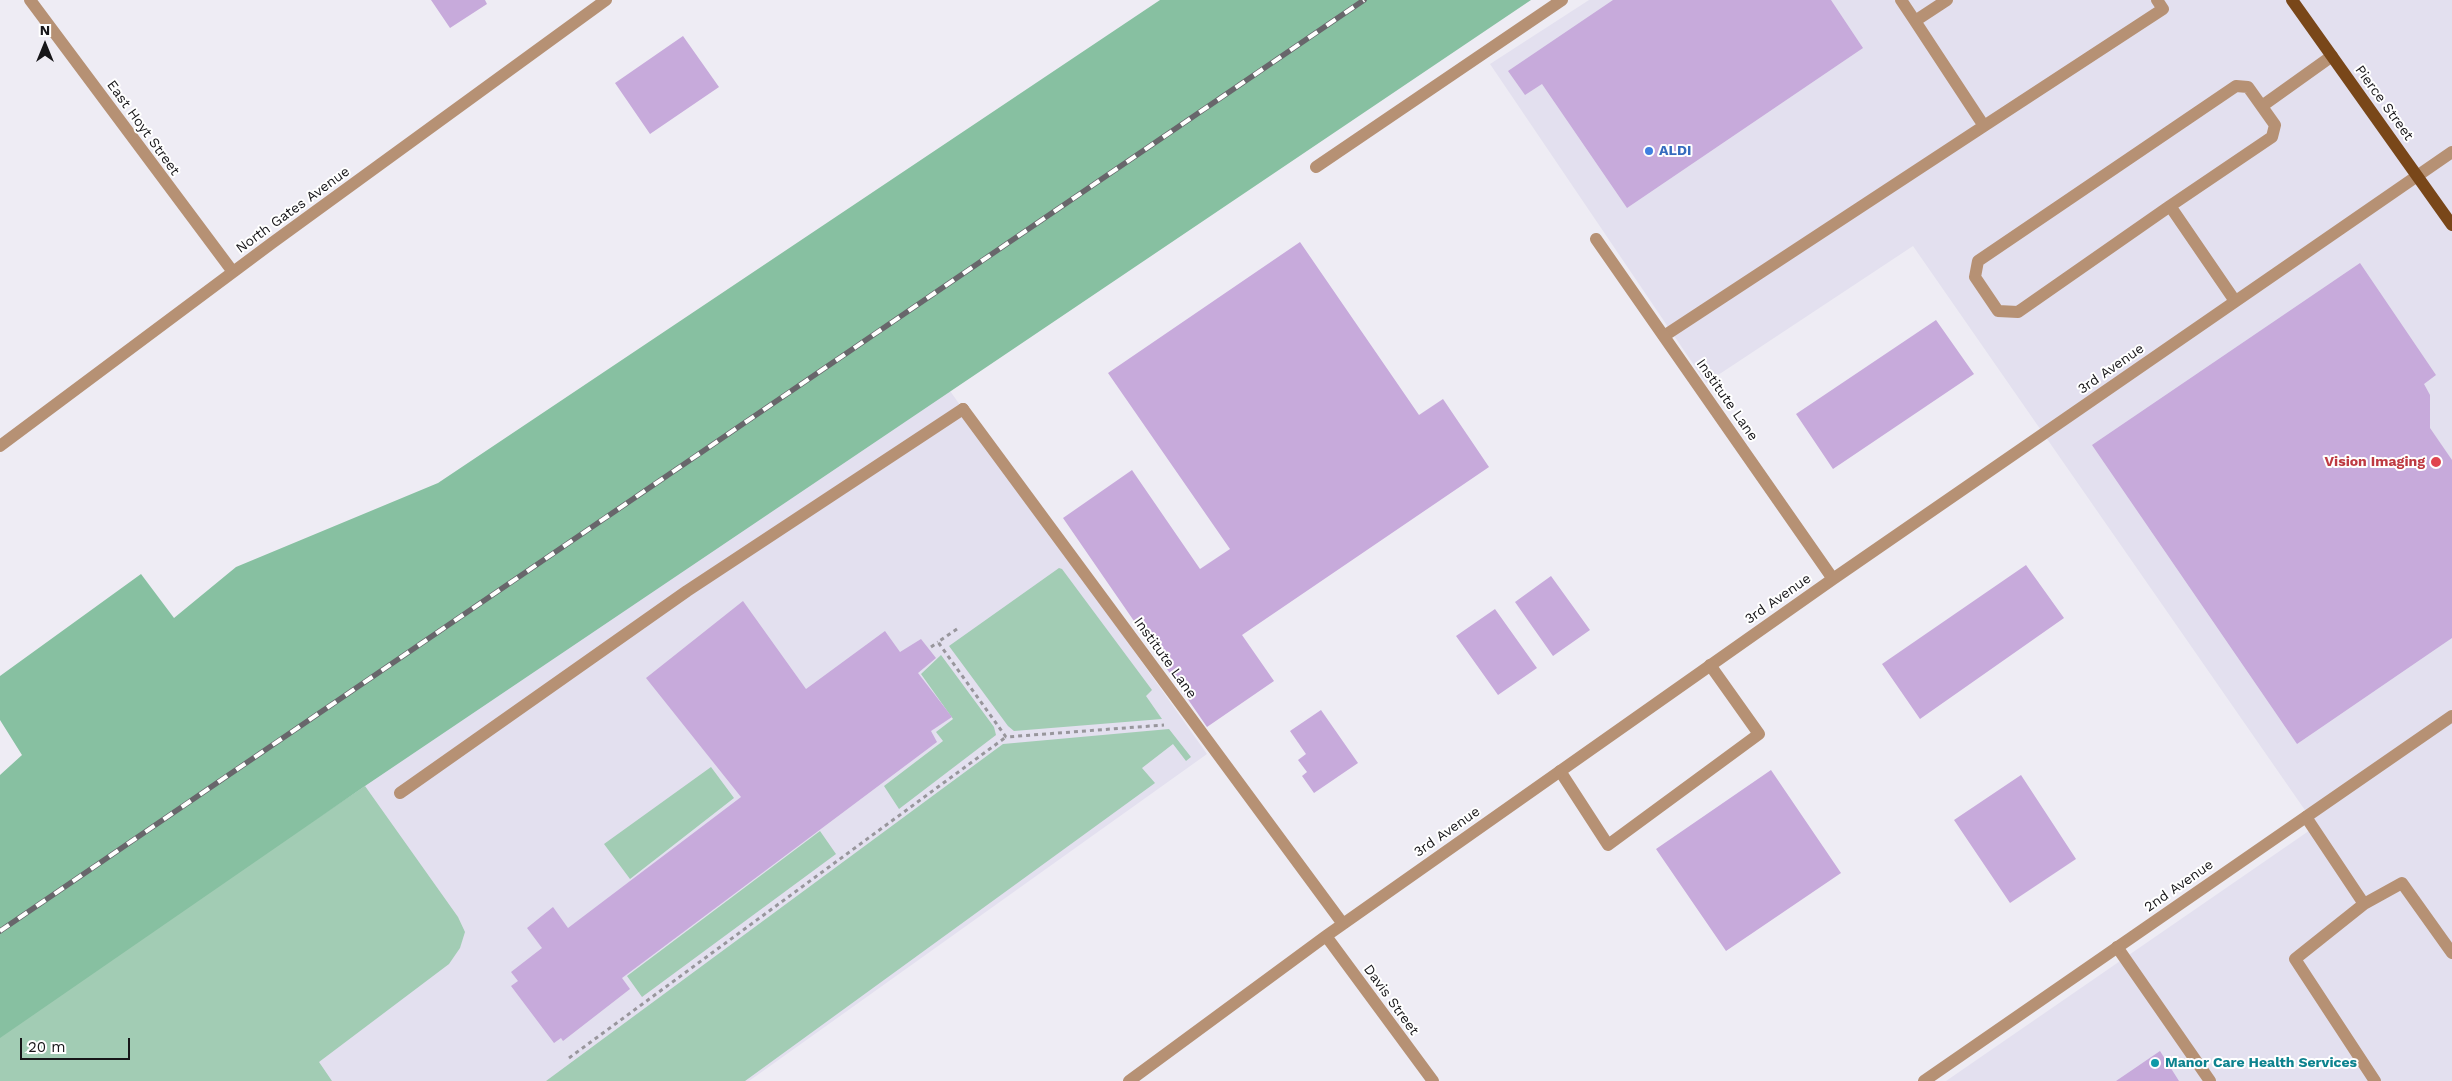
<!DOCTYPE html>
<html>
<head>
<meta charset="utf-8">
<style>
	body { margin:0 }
	#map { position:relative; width:2452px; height:1081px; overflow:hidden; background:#eeecf4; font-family:"Work Sans",sans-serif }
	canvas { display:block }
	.north { position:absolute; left:20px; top:20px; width:50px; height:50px; -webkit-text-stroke:4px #fff; paint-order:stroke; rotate:0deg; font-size:14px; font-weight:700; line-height:20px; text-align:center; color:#171619 }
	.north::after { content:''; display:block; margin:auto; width:18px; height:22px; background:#171619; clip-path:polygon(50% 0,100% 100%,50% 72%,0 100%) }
	.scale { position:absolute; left:20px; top:1038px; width:110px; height:22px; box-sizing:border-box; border:2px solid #171619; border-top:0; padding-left:6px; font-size:15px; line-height:18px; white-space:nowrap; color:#171619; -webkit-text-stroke:4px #fff; paint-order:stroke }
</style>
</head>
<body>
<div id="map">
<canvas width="2452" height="1081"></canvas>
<div class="north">N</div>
<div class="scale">20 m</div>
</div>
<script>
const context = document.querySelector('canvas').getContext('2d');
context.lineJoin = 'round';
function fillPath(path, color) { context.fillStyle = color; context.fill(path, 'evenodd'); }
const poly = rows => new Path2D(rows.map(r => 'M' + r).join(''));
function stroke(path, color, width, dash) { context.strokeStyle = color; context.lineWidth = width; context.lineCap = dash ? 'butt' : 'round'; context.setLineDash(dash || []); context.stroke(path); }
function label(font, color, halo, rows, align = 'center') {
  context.font = font + ' "Work Sans",sans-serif'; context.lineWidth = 4; context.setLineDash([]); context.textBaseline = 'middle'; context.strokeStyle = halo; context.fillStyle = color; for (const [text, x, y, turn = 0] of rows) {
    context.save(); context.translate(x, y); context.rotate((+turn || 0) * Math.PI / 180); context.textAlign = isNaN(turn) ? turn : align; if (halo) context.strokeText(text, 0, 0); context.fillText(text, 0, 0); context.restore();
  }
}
fillPath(poly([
	[1589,0,2452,0,2452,1081,1946,1081,2316,826,1913,246,1706,383,1490,64],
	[914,340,1207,754,749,1081,0,1081]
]), '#e3e0ef');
fillPath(poly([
	[1059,568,1062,569,1152,690,1146,696,1162,719,1014,731,1008,726,949,646],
	[941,655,994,727,996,735,899,809,884,786,943,741,936,732,953,719,921,674],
	[1169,729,1191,757,1186,761,1173,744,1142,768,1155,783,745,1081,546,1081,1003,744],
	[711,767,734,798,630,879,604,844],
	[365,786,458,917,465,932,460,948,449,964,319,1062,332,1081,0,1081,0,1032],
	[820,831,836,854,642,997,627,976]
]), '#a2ccb4');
fillPath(poly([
	[1160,0,1531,0,365,786,0,1038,0,775,22,755,0,720,0,676,141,574,174,618,236,567,438,483]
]), '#87c0a1');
fillPath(poly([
	[431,0,485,0,487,4,450,28],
	[1613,0,1831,0,1863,48,1627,208,1542,84,1525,95,1508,71],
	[683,36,719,87,650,134,615,83],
	[1300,242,1419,415,1443,399,1489,467,1242,635,1274,681,1207,727,1063,518,1132,470,1200,569,1230,549,1108,373],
	[2360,263,2436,375,2424,384,2430,395,2430,428,2452,460,2452,638,2297,744,2092,445],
	[1936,320,1974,374,1833,469,1796,414],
	[2026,565,2064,618,1920,719,1882,664],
	[1551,576,1590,630,1553,656,1515,602],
	[743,601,806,689,885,631,900,652,921,639,936,658,918,673,952,717,931,731,937,742,622,978,630,989,563,1041,561,1038,554,1043,511,986,518,981,511,972,542,948,527,928,553,907,568,928,741,797,646,678],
	[1495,609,1537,668,1498,695,1456,636],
	[1321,710,1358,763,1314,793,1302,776,1307,772,1298,760,1306,754,1290,731],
	[1771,770,1841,873,1726,951,1656,849],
	[2021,775,2076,859,2010,903,1954,820],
	[2160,1051,2179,1081,2116,1081]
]), '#c7aadb');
stroke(poly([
	[957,629,938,642,1006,737,1164,725],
	[931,647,938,642],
	[569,1058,1006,737]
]), '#98969c', 3, [4, 4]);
stroke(poly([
	[1901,0,1915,21],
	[2262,106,2332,56],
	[1984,126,2163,9,2157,0],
	[1316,167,1562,0],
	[2170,206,2018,312,1998,311,1975,277,1978,261,2236,86,2248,87,2275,125,2272,137,2170,206,2235,301],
	[1664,336,1984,126,1915,21,1947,0],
	[1560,771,1608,845,1759,734,1710,665],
	[400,793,687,591,963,409],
	[2306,817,2364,904,2402,883,2452,953],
	[2364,904,2295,959,2375,1081],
	[2117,947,2210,1081]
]), '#b69174', 12);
stroke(poly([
	[30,0,233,272],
	[1596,239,1833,579],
	[963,409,1343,924],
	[0,446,272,243,606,0],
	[1326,936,1433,1081],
	[1129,1081,1326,936,1833,579,2452,152],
	[1924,1081,2452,716]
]), '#b69174', 12);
stroke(poly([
	[2292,0,2452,225]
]), '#794719', 12);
const rail = poly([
	[0,931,1364,0]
]);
stroke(rail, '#68666b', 5.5);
stroke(rail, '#fff', 4, [11]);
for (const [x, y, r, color] of [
	[1649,151,5,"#3f7fe0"],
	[2436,462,6,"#e0444e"],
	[2155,1063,5,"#0f9aa8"]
]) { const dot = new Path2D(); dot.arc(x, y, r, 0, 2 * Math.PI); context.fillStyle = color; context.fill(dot); stroke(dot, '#fff', 2); }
label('14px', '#171619', '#fff', [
	["Pierce Street",2384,103,54],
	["East Hoyt Street",143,128,54],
	["North Gates Avenue",293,210,-36],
	["3rd Avenue",2111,369,-35],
	["Institute Lane",1727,400,55],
	["3rd Avenue",1778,599,-35],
	["Institute Lane",1165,658,54],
	["3rd Avenue",1447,832,-35],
	["2nd Avenue",2179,886,-35],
	["Davis Street",1391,1000,54]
]);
label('bold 14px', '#366cbe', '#fff', [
	["ALDI",1659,151]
], 'left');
label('bold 14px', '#be3a42', '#fff', [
	["Vision Imaging",2425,462]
], 'right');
label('bold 14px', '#0d838f', '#fff', [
	["Manor Care Health Services",2165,1063]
], 'left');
</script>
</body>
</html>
